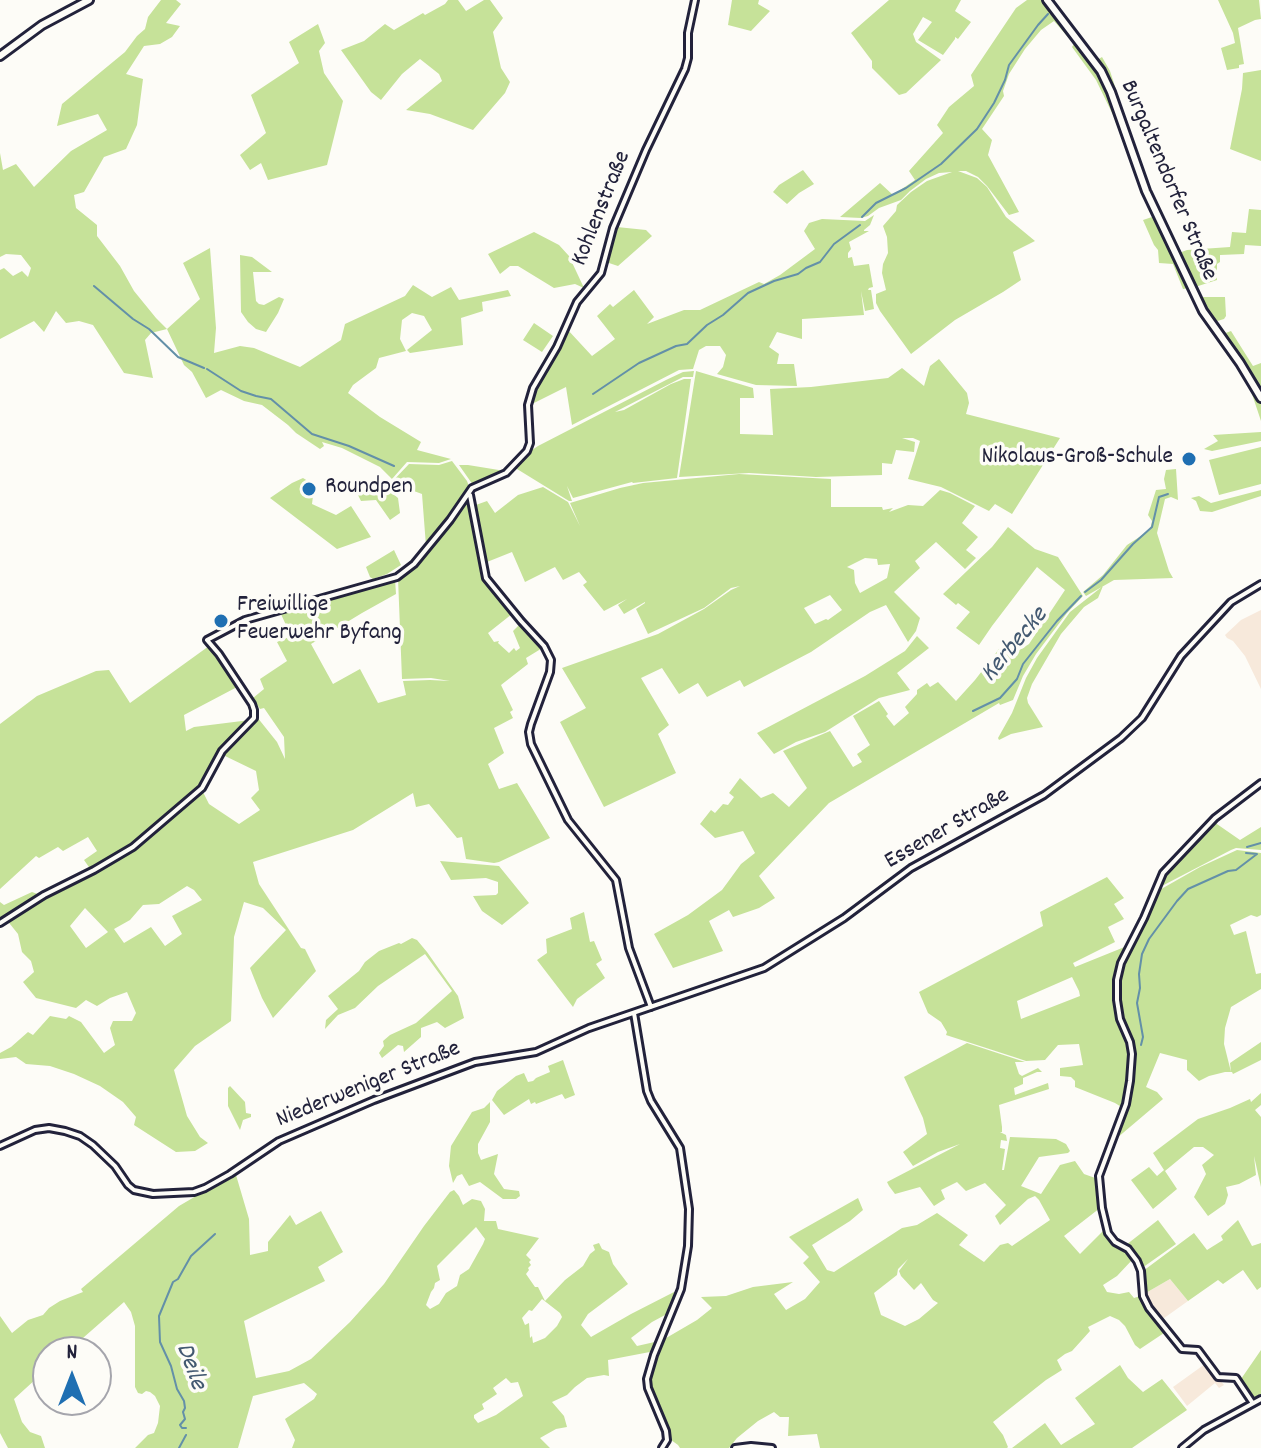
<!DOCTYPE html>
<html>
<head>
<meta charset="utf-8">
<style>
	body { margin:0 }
	#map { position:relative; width:1261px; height:1448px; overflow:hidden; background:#fdfcf7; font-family:Dekko,sans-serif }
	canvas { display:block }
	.north { position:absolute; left:32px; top:1336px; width:80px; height:80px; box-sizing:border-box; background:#fdfcf7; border:2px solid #a5a5ac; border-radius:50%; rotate:0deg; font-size:22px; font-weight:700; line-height:32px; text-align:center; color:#22223b }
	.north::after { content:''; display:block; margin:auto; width:28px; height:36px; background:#1f6fb2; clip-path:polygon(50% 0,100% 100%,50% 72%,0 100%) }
</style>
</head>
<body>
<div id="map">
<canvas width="1261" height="1448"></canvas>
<div class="north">N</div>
</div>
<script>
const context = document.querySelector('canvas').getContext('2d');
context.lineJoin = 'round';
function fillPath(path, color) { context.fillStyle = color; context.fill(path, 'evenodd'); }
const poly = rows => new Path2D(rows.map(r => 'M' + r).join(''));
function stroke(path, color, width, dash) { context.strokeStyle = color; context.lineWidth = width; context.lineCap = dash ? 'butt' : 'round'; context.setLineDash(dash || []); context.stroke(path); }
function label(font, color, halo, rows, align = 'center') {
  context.font = font + ' Dekko,sans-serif'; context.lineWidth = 7; context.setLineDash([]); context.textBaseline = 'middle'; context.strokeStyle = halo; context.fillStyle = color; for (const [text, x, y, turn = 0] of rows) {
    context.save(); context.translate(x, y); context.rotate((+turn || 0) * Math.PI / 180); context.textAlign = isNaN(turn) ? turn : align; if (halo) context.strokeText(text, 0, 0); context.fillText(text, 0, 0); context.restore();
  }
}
fillPath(poly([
	[1261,610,1261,689,1245,656,1233,641,1227,638,1225,635,1241,620],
	[1170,1279,1188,1301,1160,1321,1150,1307,1144,1294],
	[1205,1364,1214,1377,1220,1380,1224,1385,1219,1388,1215,1383,1187,1406,1173,1387]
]), '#f7e9db');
fillPath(poly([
	[161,0,176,0,181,4,166,23,180,26,172,37,160,44,144,46,126,74,143,79,137,125,126,149,104,157,84,192,74,195,76,208,97,225,97,236,120,266,134,291,156,318,167,329,200,299,183,263,210,248,216,328,214,353,240,346,254,348,300,367,341,340,345,324,405,296,413,285,432,297,451,287,459,300,508,290,511,296,482,302,483,311,461,318,463,345,410,353,407,350,432,330,424,316,412,313,402,320,400,339,406,351,379,358,376,368,353,385,348,393,380,417,421,442,417,450,451,459,439,463,407,462,392,479,380,467,342,448,322,442,324,446,320,449,296,433,288,425,262,405,244,401,221,390,206,398,192,372,184,365,167,329,151,333,145,340,153,378,124,373,93,325,79,321,66,323,56,311,44,332,34,321,0,339,0,270,4,268,13,276,22,271,28,277,31,268,21,255,6,254,0,257,0,153,3,170,16,164,34,187,71,151,107,130,98,114,57,126,62,104,125,52,137,36,145,29,148,17],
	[448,0,458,0,466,11,484,0,490,0,503,18,493,32,501,68,510,82,505,93,473,130,430,114,406,110,442,81,439,74,420,59,402,74,381,100,371,92,341,50,364,41,385,24,394,30,423,13,425,15,445,4],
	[732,0,759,0,758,4,770,11,751,31,728,25],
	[889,0,961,0,955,11,971,22,958,39,955,37,955,39,943,55,918,40,932,22,923,17,913,34,916,42,941,60,906,93,899,95,872,68,872,61,851,33],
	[1027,0,1044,0,1094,62,1102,57,1110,71,1133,142,1129,146,1100,73,1129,154,1128,155,1113,115,1096,80,1072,47,1074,44,1054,21,1041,30,1025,49,1009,74,1003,91,1004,96,982,129,992,140,988,155,1019,212,1009,215,987,186,978,177,966,171,958,171,977,178,987,187,1006,217,1035,241,1013,252,1021,280,1003,292,955,320,911,354,880,311,876,303,876,294,886,290,882,273,883,264,888,253,887,237,883,226,896,211,897,205,911,192,927,181,952,172,939,173,926,179,910,191,901,200,879,208,868,216,861,218,840,217,880,183,893,195,915,180,909,171,943,133,937,125,949,107,974,86,971,75,1016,8],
	[1218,0,1259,0,1261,19,1255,20,1238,28,1244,64,1239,65,1239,68,1227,70,1221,48,1235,43,1233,33],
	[318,24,325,43,319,51,324,73,343,101,327,165,268,180,261,163,250,170,240,155,266,133,251,95,299,63,289,42],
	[1261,70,1261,161,1230,149,1242,89,1243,73],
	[803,170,814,184,799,193,787,204,773,192,779,185],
	[1249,209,1261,210,1261,246,1245,245,1244,254,1220,255,1220,262,1217,264,1217,280,1195,287,1179,253,1187,250,1230,247,1232,232,1246,233],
	[874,215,870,225,864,230,864,231,869,231,849,242,851,249,848,253,848,258,852,257,854,266,869,264,873,287,869,288,868,290,871,290,874,309,865,311,861,291,864,315,802,319,802,339,777,332,769,347,779,354,777,364,794,364,797,386,756,385,717,374,723,367,726,355,720,346,706,346,699,350,693,369,679,370,572,425,566,387,530,405,540,377,558,350,567,329,592,356,615,339,597,316,610,304,613,307,634,290,654,317,647,324,684,310,700,310,759,282,764,284,780,275,815,249,804,231,809,223,822,219,865,221],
	[1152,217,1156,218,1189,288,1183,289,1173,264,1159,263,1158,250,1154,245,1143,220],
	[610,224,617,227,646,230,652,236,618,266,609,263,597,274],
	[534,232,559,245,569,256,584,288,575,284,554,288,518,266,510,266,500,274,488,254],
	[240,255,252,257,272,272,253,272,256,301,259,304,264,305,279,297,284,299,278,313,266,332,256,329,248,322,241,312],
	[1203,297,1225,297,1226,316,1224,319,1214,322,1201,299],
	[534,323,553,336,542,352,523,340],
	[1231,331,1253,366,1261,363,1261,421,1251,391,1257,385,1223,334],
	[939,359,967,393,969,403,966,414,1060,438,1012,514,995,504,989,511,941,487,908,479,920,441,913,438,902,438,915,442,914,452,896,450,892,464,882,463,882,475,816,477,749,473,679,477,696,371,753,388,754,398,740,398,740,434,773,435,770,389,811,387,888,378,902,368,924,386,930,366],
	[694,371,693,377,683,377,615,412,624,410,671,384,684,379,691,379,677,478,633,483,632,482,573,498,567,486,572,501,569,501,517,469,516,467,532,450,538,446,666,380,683,372],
	[1261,432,1261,441,1212,451,1204,449,1218,441,1213,435],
	[1261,447,1261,484,1219,495,1209,460],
	[452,461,467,481,470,489,426,546,422,494,403,487,398,494,388,486,409,464,439,465],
	[459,465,468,465,505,471,473,485],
	[1176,469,1178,500,1171,497,1165,499,1157,533,1169,571,1173,578,1114,580,1086,596,1083,592,1103,575,1127,545,1150,530,1152,521,1148,515,1156,490,1166,489,1164,479,1166,470],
	[739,474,831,479,831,507,882,507,883,510,893,508,889,512,908,505,923,506,940,490,950,493,975,506,962,523,978,537,966,550,976,558,965,569,936,542,915,561,920,568,894,592,920,618,916,631,908,642,886,605,870,612,811,652,744,687,740,680,707,697,698,683,679,694,662,668,641,678,669,725,658,734,676,773,604,807,560,722,586,708,562,668,658,634,704,609,731,590,740,586,731,588,704,608,648,634,636,609,645,603,645,602,624,614,618,605,627,599,604,611,583,585,587,582,579,572,563,580,555,567,525,582,512,552,487,562,484,559,473,506,487,501,495,513,518,495,543,487,568,502,580,526,570,503,620,488,643,483],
	[865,558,877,559,878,565,890,564,887,578,860,593,855,583,854,570,847,567],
	[830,595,842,610,828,620,826,619,815,624,804,608],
	[303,478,311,483,310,484,314,488,312,504,336,515,351,506,371,537,337,549,270,498,292,483],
	[386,488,398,498,400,513,390,520,376,500,361,501,358,495,361,491],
	[1261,490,1261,496,1212,512,1200,511,1196,501,1191,498,1199,496,1211,503],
	[464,503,469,504,482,572,486,583,512,614,488,633,494,642,499,641,498,643,509,653,514,648,516,651,520,648,513,631,520,624,544,647,526,658,528,664,501,685,513,710,510,712,513,718,494,728,504,753,488,764,499,789,517,783,550,838,499,862,494,863,466,859,462,837,457,838,429,804,416,807,413,793,353,830,253,862,259,884,301,948,305,949,316,971,273,1018,262,998,250,968,286,930,263,908,244,902,234,937,231,1021,195,1046,174,1070,187,1116,200,1137,208,1143,195,1151,176,1152,134,1125,136,1117,123,1102,100,1086,74,1074,50,1066,26,1064,16,1057,0,1059,0,1053,11,1047,28,1032,33,1035,50,1016,66,1019,69,1016,81,1022,104,1053,115,1045,110,1028,113,1021,132,1021,136,1013,127,992,110,998,97,1006,86,1000,76,1008,36,998,23,982,34,972,31,961,22,952,18,934,6,919,0,923,0,902,4,905,32,892,43,896,91,870,84,860,97,851,88,837,63,851,58,847,39,858,36,856,0,889,0,724,37,696,96,671,109,670,130,703,209,646,224,664,239,686,184,715,186,731,194,727,250,720,228,740,215,755,201,784,184,800,185,802,202,790,209,804,239,824,260,810,251,798,259,790,256,771,223,755,257,717,277,742,285,759,284,737,264,708,260,709,253,698,264,689,260,679,287,661,277,642,291,636,280,612,395,579,396,594,362,613,311,644,333,684,360,669,378,703,406,695,403,681,430,680,450,681,431,678,402,679,398,578,424,555,444,531],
	[187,886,194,890,202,900,172,916,182,934,165,946,151,927,124,943,114,929,130,920,143,905,159,904],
	[85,908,108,932,86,948,70,926],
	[1008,527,1035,549,1058,557,1083,596,1067,613,1036,654,1023,676,1013,700,1000,705,999,703,829,803,759,876,775,898,759,908,733,917,729,910,709,921,723,951,673,968,654,934,688,915,722,890,741,864,755,853,743,831,715,838,700,824,711,810,715,813,723,804,728,805,734,797,729,793,740,778,761,798,773,793,789,807,807,788,783,751,830,731,853,767,862,762,857,754,870,745,853,716,879,701,888,714,886,716,894,726,909,713,905,707,917,694,917,690,927,683,930,687,938,682,956,701,975,680,999,649,1018,651,1029,644,1065,590,1037,567,992,626,979,645,956,628,970,612,958,603,956,605,943,594,992,547],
	[394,550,401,565,387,574,373,579,370,577,366,567],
	[1103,586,1098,598,1084,607,1061,634,1032,684,1027,698,1028,703,1043,727,1011,734,999,740,998,738,1012,713,1026,678,1037,658,1070,612],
	[917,636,929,648,897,673,910,690,879,698,825,732,796,742,774,754,757,733,865,676,905,651],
	[1214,822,1240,840,1261,827,1261,850,1236,848,1231,850,1158,888,1167,873],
	[1237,850,1261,853,1261,915,1257,917,1251,915,1230,925,1234,935,1246,931,1256,974,1261,973,1261,989,1231,1007,1225,1028,1224,1044,1231,1072,1230,1063,1261,1042,1261,1060,1233,1074,1232,1072,1225,1072,1209,1076,1199,1081,1187,1070,1187,1060,1160,1053,1146,1087,1157,1092,1163,1099,1117,1138,1116,1136,1131,1097,1135,1059,1133,1039,1122,1020,1119,1001,1119,985,1123,966,1144,923,1156,892,1200,867],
	[440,861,499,866,529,903,502,925,482,911,473,896,496,895,498,893,498,882,486,878,451,880],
	[1107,877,1124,898,1114,904,1124,919,1108,927,1115,942,1073,963,1075,967,1127,946,1117,971,1115,985,1115,1000,1129,1042,1131,1063,1127,1098,1123,1108,1115,1103,1075,1087,1075,1081,1071,1077,1060,1076,1060,1068,1083,1065,1079,1044,1058,1045,1045,1060,1026,1061,1014,1057,946,1035,947,1032,941,1022,928,1013,919,992,1043,926,1040,912],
	[1072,977,1079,991,1080,996,1021,1019,1017,1001],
	[584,912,590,942,594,941,602,960,596,964,605,978,577,999,573,1007,537,960,547,953,546,939,572,929,570,918],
	[412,938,417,940,427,952,458,996,464,1018,445,1028,437,1022,421,1028,421,1037,404,1052,403,1046,398,1045,382,1058,379,1053,384,1046,383,1041,390,1035,416,1023,452,991,425,954,378,986,355,1008,338,1015,325,1029,326,1020,338,1009,328,996,359,971,365,962,379,951,399,943,401,944],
	[967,1043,1025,1062,1015,1062,1019,1074,1022,1076,1038,1068,1042,1072,1037,1072,1023,1078,1023,1084,1014,1088,1015,1095,1048,1083,1049,1089,999,1105,1002,1127,1002,1132,1000,1132,1006,1135,1007,1141,1001,1140,1000,1148,1005,1149,1002,1170,1004,1170,1010,1137,1056,1139,1066,1144,1070,1151,1068,1153,1039,1157,1021,1186,1041,1194,1060,1165,1075,1161,1084,1174,1098,1179,1100,1208,1064,1236,1080,1254,1105,1229,1110,1239,1125,1249,1133,1259,1117,1276,1103,1285,1107,1292,1119,1294,1129,1292,1134,1298,1140,1296,1164,1333,1140,1349,1135,1345,1125,1326,1119,1320,1110,1316,1088,1327,1090,1331,1072,1351,1065,1354,1057,1360,1062,1370,1046,1380,993,1422,1003,1435,1008,1447,1007,1448,820,1448,817,1434,788,1436,789,1417,780,1417,774,1412,758,1421,737,1438,729,1448,680,1448,678,1445,667,1437,667,1431,659,1408,648,1385,650,1371,661,1341,697,1320,712,1308,701,1297,726,1296,753,1287,793,1282,774,1294,786,1310,805,1299,820,1282,803,1263,809,1257,789,1237,858,1198,863,1210,850,1221,812,1245,827,1270,834,1272,902,1228,917,1225,937,1213,968,1235,959,1245,984,1262,1000,1245,1008,1243,1012,1246,1050,1220,1039,1200,1035,1196,1028,1199,1000,1225,995,1216,1006,1205,985,1183,966,1191,957,1182,941,1190,945,1199,934,1206,920,1187,895,1194,889,1186,887,1182,960,1144,938,1152,913,1166,903,1152,927,1134,923,1118,904,1077],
	[908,1259,899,1271,901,1276,914,1290,921,1283,933,1300,938,1303,919,1319,905,1326,881,1315,874,1293,897,1275,898,1269],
	[563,1060,575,1095,565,1099,562,1094,536,1104,535,1102,531,1104,529,1099,504,1115,492,1100,497,1091,516,1076,524,1073,528,1082,533,1081,536,1078,550,1072,548,1066],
	[230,1086,245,1102,246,1113,251,1114,251,1117,243,1120,240,1130,228,1106,228,1088],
	[1261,1093,1261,1105,1255,1110,1261,1117,1261,1187,1254,1156,1256,1175,1239,1184,1226,1187,1228,1195,1225,1204,1208,1216,1194,1197,1206,1174,1202,1165,1214,1155,1203,1147,1194,1147,1165,1171,1177,1189,1153,1209,1131,1180,1149,1167,1157,1176,1164,1170,1153,1153,1198,1119,1230,1108,1250,1099,1251,1102],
	[490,1102,490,1122,478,1144,478,1153,481,1160,498,1154,494,1174,504,1189,519,1191,520,1196,516,1199,503,1199,480,1182,469,1186,462,1174,457,1176,453,1183,449,1166,451,1146,472,1112,484,1108],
	[232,1175,236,1175,249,1219,250,1255,268,1251,268,1242,290,1215,296,1225,321,1211,343,1252,318,1267,325,1281,244,1321,256,1378,289,1371,311,1359,350,1322,384,1284,424,1226,450,1192,454,1190,459,1196,463,1205,472,1199,481,1201,485,1209,484,1221,496,1221,498,1229,539,1238,526,1255,531,1260,529,1262,531,1265,528,1268,529,1270,526,1274,535,1287,538,1287,545,1301,565,1280,583,1266,590,1254,595,1250,593,1245,599,1243,602,1249,609,1252,613,1264,628,1284,588,1314,581,1325,591,1337,631,1314,674,1292,678,1293,669,1316,665,1315,652,1322,631,1338,637,1346,659,1341,655,1351,608,1360,609,1376,604,1375,587,1378,575,1387,567,1395,552,1402,564,1416,567,1427,556,1429,540,1438,550,1448,292,1448,295,1440,285,1419,314,1399,317,1394,304,1383,253,1396,238,1448,135,1448,148,1435,154,1433,158,1423,160,1406,155,1396,150,1392,146,1391,142,1394,138,1393,135,1387,135,1326,131,1312,124,1302,67,1352,48,1352,48,1368,14,1399,22,1422,30,1432,41,1436,45,1448,8,1448,0,1433,0,1316,12,1333,28,1320,43,1315,49,1308,60,1301,83,1292,81,1289,179,1206],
	[476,1227,485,1239,483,1244,469,1269,460,1275,457,1286,446,1293,439,1304,430,1309,426,1305,431,1292,434,1288,435,1283,440,1280,437,1266],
	[542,1299,560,1313,562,1317,557,1326,545,1338,533,1343,532,1336,530,1338,529,1323,525,1325,522,1318,529,1310,532,1311],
	[506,1378,511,1383,518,1382,523,1396,496,1415,478,1423,474,1418,474,1415,484,1409,482,1404,497,1394,493,1388],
	[1158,1220,1176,1244,1142,1268,1136,1257,1126,1245],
	[1238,1220,1252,1246,1261,1243,1261,1287,1257,1290,1243,1270,1223,1284,1218,1280,1188,1301,1170,1279,1144,1294,1143,1271,1194,1233,1207,1250,1223,1240,1221,1236],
	[1261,1350,1261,1396,1253,1397,1241,1379],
	[1120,1365,1128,1378,1143,1392,1162,1379,1187,1410,1132,1448,1012,1448,1045,1423,1061,1445,1095,1424,1075,1398]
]), '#c6e299');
stroke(poly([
	[862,217,876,203,906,188,941,164,977,129,994,103,1005,80,1009,65,1038,25,1048,14],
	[94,286,133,319,149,329,178,357,204,368],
	[207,369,241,391,256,396,271,399,312,434,349,446,394,466],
	[593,394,639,363,676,346,687,344,707,325,723,315,748,293,774,281,798,274,806,268,820,262,834,244,860,225],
	[1085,592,1101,580,1133,544,1152,527,1159,497,1168,494],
	[973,711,1000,698,1017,679,1023,664,1057,621,1081,596],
	[1247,847,1261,843],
	[1141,1045,1143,1037,1137,1003,1140,988,1139,974,1142,954,1149,939,1177,901,1188,889,1228,871,1236,870,1257,854,1246,853],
	[186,1428,182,1428,180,1425,185,1419,183,1412,185,1408,184,1401,177,1389,171,1366,160,1342,159,1316,173,1282,178,1279,191,1256,215,1234],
	[179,1448,186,1435]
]), '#6390a8', 2);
const minor = poly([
	[470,495,486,578,521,621,544,646,551,660,550,672,531,724,529,732,531,744,568,820,616,880,629,948,651,1007],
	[0,923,44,895,94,870,133,847,202,788,222,751,254,718,254,710,252,704,219,654,207,640,245,620,397,577,414,564,450,520,472,488,506,473,527,451,530,443,528,405,533,388,557,347,577,302,601,273,613,228,646,150,685,69,688,58,688,33,695,0],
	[634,1013,647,1091,651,1101,680,1148,689,1209,688,1246,681,1289,654,1355,647,1379,648,1388,666,1431,667,1440,662,1448],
	[0,1146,35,1130,49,1128,65,1131,80,1136,93,1145,115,1166,128,1185,134,1190,153,1194,194,1192,205,1188,230,1174,279,1141,374,1100,475,1062,536,1052,589,1028,764,968,844,918,911,868,1044,795,1121,738,1142,718,1181,656,1231,602,1261,584],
	[1252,1402,1236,1378,1218,1377,1198,1350,1182,1349,1149,1308,1143,1296,1141,1271,1137,1261,1128,1249,1115,1242,1108,1233,1102,1208,1099,1176,1126,1104,1130,1081,1132,1054,1130,1042,1120,1019,1117,1000,1117,980,1121,963,1144,918,1163,873,1215,818,1261,783],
	[735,1448,751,1446,772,1448],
	[1182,1448,1204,1430,1261,1399]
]);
const major = poly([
	[1047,0,1101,71,1111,92,1146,191,1203,311,1240,363,1261,398],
	[0,56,42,25,89,0]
]);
stroke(minor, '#22223b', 10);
stroke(major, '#22223b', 12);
stroke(minor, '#fdfcf7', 4);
stroke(major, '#fdfcf7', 6);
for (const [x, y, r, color] of [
	[1189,459,8,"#1f6fb2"],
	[309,489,8,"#1f6fb2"],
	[221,621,8,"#1f6fb2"]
]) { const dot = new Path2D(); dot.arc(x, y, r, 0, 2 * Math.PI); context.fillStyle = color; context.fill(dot); stroke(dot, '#fdfcf7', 3); }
label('24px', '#22223b', '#fdfcf7', [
	["Burgaltendorfer Straße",1167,181,67],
	["Kohlenstraße",603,209,-68],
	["Essener Straße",948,830,-30],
	["Niederweniger Straße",369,1086,-22]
]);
label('24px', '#22223b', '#fdfcf7', [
	["Nikolaus-Groß-Schule",1173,459,"right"],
	["Roundpen",325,489],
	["Freiwillige",237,607],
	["Feuerwehr Byfang",237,635]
], 'left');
label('italic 26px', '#435971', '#fdfcf7', [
	["Kerbecke",1016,646,-50],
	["Deile",189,1367,70]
]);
</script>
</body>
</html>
